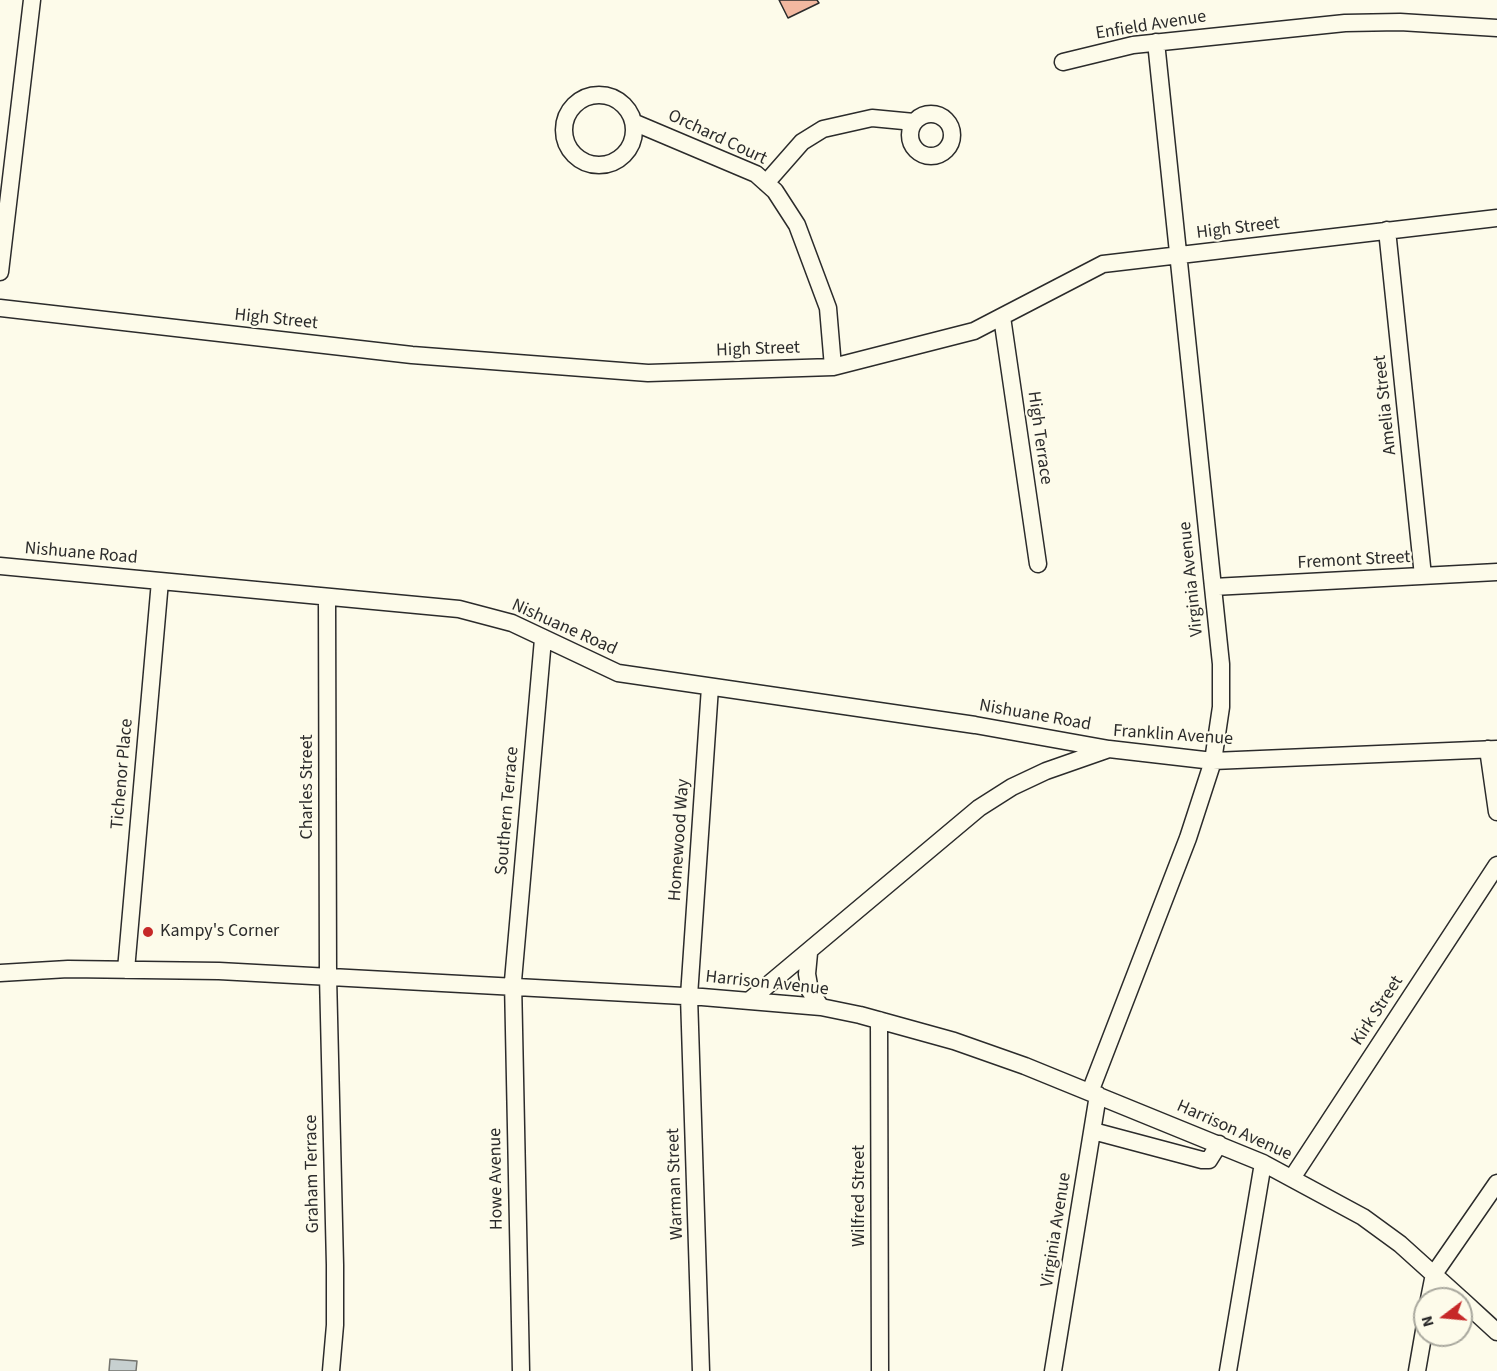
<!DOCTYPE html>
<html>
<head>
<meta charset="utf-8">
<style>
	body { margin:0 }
	#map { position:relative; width:1497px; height:1371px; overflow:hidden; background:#fdfbea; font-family:"Source Sans 3",sans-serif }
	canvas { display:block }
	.north { position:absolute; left:1413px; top:1287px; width:60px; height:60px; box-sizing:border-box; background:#fdfbea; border:2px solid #a9a89e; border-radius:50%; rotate:254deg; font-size:16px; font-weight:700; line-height:24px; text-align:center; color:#2b2b2b }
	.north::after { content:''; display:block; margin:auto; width:21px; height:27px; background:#c62828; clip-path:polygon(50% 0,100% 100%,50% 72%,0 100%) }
</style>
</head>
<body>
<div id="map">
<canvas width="1497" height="1371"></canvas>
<div class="north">N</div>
</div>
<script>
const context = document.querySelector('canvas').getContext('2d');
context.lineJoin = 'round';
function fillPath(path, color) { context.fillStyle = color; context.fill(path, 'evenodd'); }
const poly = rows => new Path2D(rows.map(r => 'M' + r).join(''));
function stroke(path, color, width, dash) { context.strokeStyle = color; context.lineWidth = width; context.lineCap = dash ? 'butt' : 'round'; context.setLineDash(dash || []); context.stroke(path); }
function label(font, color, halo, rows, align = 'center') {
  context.font = font + ' "Source Sans 3",sans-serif'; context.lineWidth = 4.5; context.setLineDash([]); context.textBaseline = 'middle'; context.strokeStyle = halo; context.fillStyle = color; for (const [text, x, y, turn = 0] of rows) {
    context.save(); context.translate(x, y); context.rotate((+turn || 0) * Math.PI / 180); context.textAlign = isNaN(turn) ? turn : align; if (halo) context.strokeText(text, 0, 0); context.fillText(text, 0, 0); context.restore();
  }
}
const water = poly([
	[110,1359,137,1361,136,1371,109,1371,110,1359]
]);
fillPath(water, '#c7d0d0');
stroke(water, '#74746e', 1.5);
const building = poly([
	[779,0,817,0,819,3,788,18,779,0]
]);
fillPath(building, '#f2b8a0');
stroke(building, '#2b2b2b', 1.5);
const minor = poly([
	[1063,62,1133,45,1345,23,1400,22,1497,28],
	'564 130a35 35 0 1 1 70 0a35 35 0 1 1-70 0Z',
	'910 135a21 21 0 1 1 42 0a21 21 0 1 1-42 0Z',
	[633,122,756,174,775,191,797,225,828,308,833,367],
	[766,183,802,142,823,129,872,118,914,122],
	[1387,230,1423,576],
	[0,272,32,0],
	[0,308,412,355,648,373,833,367,974,331,1103,264,1497,218],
	[1002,317,1038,564],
	[0,566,459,609,512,623,618,673,975,725,1109,749],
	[1213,587,1497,572],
	[327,597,328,976,335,1265,335,1325,331,1371],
	[1488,749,1497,812],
	[809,953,807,974,810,991,821,1007],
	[126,970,160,581],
	[0,973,68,969,219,971,702,997,821,1007,860,1015,954,1041,1025,1066,1263,1163,1363,1217,1400,1244,1461,1299],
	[750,1000,979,808,1012,787,1046,771,1109,749,1213,761,1497,749],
	[879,1020,880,1371],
	[1090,1092,1188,838,1213,761,1221,707,1221,664,1156,42],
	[1093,1131,1202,1160,1209,1160,1219,1144],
	[1292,1178,1497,865],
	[1429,1299,1434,1274,1497,1183],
	[1461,1299,1497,1332],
	[521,1371,513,981,543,639],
	[701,1371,689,996,710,687],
	[1053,1371,1098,1095],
	[1228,1371,1263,1163],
	[1417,1371,1425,1325]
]);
stroke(minor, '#2b2b2b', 19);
stroke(minor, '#fdfbea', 16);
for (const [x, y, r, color] of [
	[148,932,6,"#c62828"]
]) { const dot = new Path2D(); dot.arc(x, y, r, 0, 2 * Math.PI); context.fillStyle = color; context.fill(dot); stroke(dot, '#fdfbea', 2); }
label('18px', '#2b2b2b', '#fdfbea', [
	["Enfield Avenue",1151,26,-9],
	["Orchard Court",717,138,25],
	["High Street",1238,229,-7],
	["High Street",276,320,6],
	["High Street",758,350,-2],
	["Amelia Street",1386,405,-96],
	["High Terrace",1039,438,82],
	["Nishuane Road",81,554,5],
	["Fremont Street",1354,561,-3],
	["Virginia Avenue",1192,579,-96],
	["Nishuane Road",564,628,24],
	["Nishuane Road",1035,716,10],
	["Franklin Avenue",1173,736,4],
	["Tichenor Place",123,774,-85],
	["Charles Street",308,787,-90],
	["Southern Terrace",508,811,-85],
	["Homewood Way",680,840,-86],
	["Harrison Avenue",767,984,6],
	["Kirk Street",1378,1011,-57],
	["Harrison Avenue",1234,1131,24],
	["Graham Terrace",313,1174,-91],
	["Howe Avenue",497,1179,-91],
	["Warman Street",676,1184,-92],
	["Wilfred Street",860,1196,-90],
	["Virginia Avenue",1057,1230,-81]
]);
label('18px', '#2b2b2b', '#fdfbea', [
	["Kampy's Corner",160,932]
], 'left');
</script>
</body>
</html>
